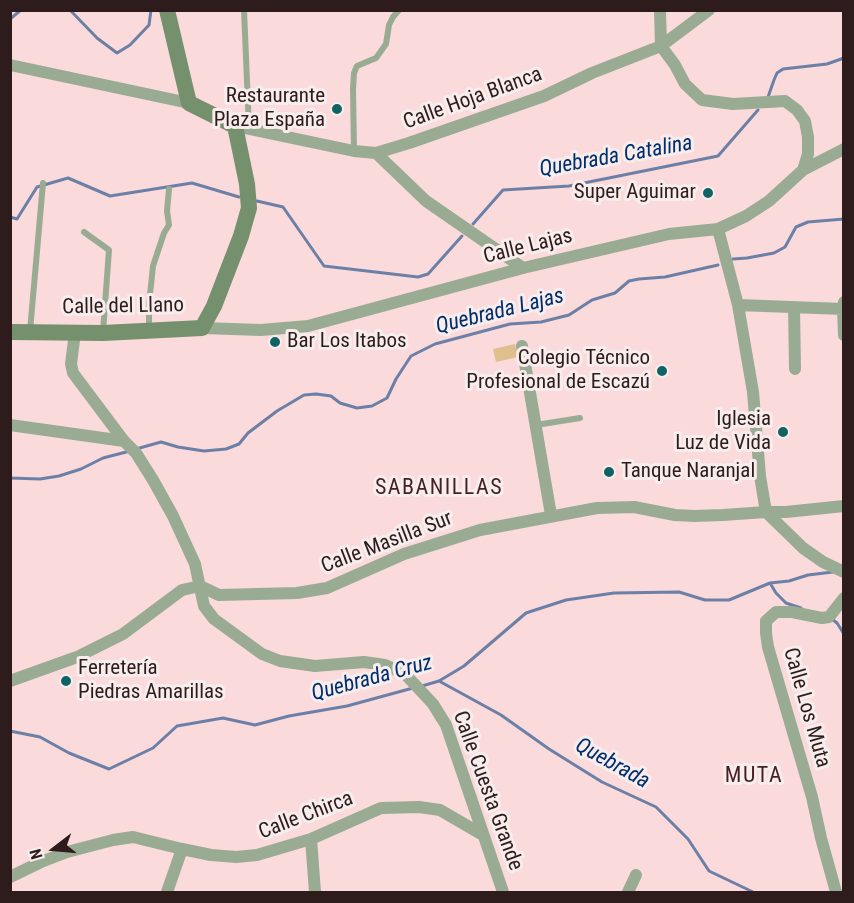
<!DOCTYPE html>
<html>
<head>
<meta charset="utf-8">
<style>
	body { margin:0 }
	#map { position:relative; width:854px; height:903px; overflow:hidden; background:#fadada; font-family:"Roboto Condensed",sans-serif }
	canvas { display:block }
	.frame { position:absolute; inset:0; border:12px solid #2e1c1c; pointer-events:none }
	.north { position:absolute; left:24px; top:819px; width:60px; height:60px; -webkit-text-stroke:4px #f8eded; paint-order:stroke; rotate:254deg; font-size:16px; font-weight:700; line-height:24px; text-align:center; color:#2e1c1c }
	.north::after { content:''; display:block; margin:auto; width:21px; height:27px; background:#2e1c1c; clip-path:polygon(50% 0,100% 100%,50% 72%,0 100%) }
</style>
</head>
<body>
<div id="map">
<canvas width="854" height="903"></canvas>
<div class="frame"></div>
<div class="north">N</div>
</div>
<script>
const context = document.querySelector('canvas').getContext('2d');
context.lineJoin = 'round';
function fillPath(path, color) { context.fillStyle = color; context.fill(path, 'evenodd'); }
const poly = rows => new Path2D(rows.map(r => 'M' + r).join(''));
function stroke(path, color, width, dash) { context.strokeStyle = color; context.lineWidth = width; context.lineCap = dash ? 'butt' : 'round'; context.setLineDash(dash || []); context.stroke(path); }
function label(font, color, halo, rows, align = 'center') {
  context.font = font + ' "Roboto Condensed",sans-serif'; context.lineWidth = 6; context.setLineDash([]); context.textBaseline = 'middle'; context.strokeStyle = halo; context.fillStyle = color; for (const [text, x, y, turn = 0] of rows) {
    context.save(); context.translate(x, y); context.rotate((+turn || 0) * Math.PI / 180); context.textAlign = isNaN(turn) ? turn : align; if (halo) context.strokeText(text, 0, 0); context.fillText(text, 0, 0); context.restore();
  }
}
fillPath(poly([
	[515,344,518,357,496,362,493,349]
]), '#dfbf8e');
stroke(poly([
	[70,10,97,38,117,53,130,45,149,25,151,10],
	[10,19,21,10],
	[768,97,774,80,777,73,783,69,827,64,844,58],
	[257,201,283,207,324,266,418,277,428,274,462,236],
	[10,217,17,219,37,187,68,178,110,196,192,183,239,197],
	[473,224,503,190,569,186,718,156,758,110],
	[733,259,747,258,774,253,785,247,796,227,808,222,844,219],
	[136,449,161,442,178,447,204,451,226,449,239,444,248,433,277,411,304,395,316,394,331,396,340,403,357,408,372,406,387,398,396,379,411,356,435,344,510,324,541,322,569,315,592,300,615,293,629,281,639,279,665,277,718,265],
	[10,478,40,479,59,476,81,469,103,458,130,451],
	[770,583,776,593,786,603,801,608],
	[832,619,837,623,844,634],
	[439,681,501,715,549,749,602,782,656,807,688,839,709,871,753,892],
	[422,686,439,681,464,666,526,613,566,600,614,593,679,592,705,600,729,600,770,583,789,581,808,575,833,572],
	[10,731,40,737,69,753,109,769,153,748,177,726,223,718,255,725,289,716,347,706,413,688]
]), '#6c80a7', 3);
stroke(poly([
	[244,10,249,129],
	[354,151,353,89,354,73,357,66,376,58,386,44,389,25,393,17,399,10],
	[84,232,109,250,103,332],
	[149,330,149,304,153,266,164,233,169,225,167,211,169,189],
	[30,331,43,183],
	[536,425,580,418]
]), '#99ac93', 6);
stroke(poly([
	[660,10,661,46],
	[661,46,675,65,685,84,702,100,733,104,785,101,797,110,805,121,808,137,808,154,803,170],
	[10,65,189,103],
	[235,126,354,151,376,153,409,143,544,96,592,73,661,46,709,10],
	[376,153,426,201,523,268],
	[718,229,738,305,753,392,760,476,766,512],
	[738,305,843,309,844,302],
	[794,307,795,369],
	[843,309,844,335],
	[202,328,261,330,308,326,523,268,669,234,718,229,746,216,769,201,803,170,844,149],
	[75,332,71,364,73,373,124,441,136,453,153,480,173,516,195,564,204,606,214,619,262,654,280,661,315,666,364,662,385,665,405,674,433,704,446,725,503,892],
	[522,346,551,515],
	[10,425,124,441],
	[766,512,803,548,823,562,844,572],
	[10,681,77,657,123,634,182,590,200,586,219,595,297,593,327,588,404,554,480,530,597,508,634,507,675,515,694,516,723,515,766,512,786,512,844,506],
	[311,839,315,892],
	[10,877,41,862,67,852,113,840,133,837,182,849],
	[167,892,182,849,211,855,236,857,257,855,311,839,381,808,419,807,440,810,483,835],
	[628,892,636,875],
	[836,892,821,838,812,797,768,647,766,633,766,621,776,612,792,612,822,618,829,617,844,598]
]), '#99ac93', 12);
stroke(poly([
	[10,332,103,333,202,328,214,306,241,236,249,208,247,184,235,126,189,103,167,10]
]), '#75906d', 16);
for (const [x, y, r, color] of [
	[337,109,6,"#106264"],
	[708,193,6,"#106264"],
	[275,342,6,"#106264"],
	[662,371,6,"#106264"],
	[783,432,6,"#106264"],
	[609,472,6,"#106264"],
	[66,681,6,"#106264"]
]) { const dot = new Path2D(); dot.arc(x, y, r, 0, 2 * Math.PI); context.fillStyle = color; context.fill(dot); stroke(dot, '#f8eded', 2); }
label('21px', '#2e1c1c', '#f8eded', [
	["Restaurante",325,97],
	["Plaza España",325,121],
	["Super Aguimar",696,193],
	["Bar Los Itabos",287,342,"left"],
	["Colegio Técnico",650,359],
	["Profesional de Escazú",650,383],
	["Iglesia",771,420],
	["Luz de Vida",771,444],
	["Tanque Naranjal",621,472,"left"],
	["Ferretería",78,669,"left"],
	["Piedras Amarillas",78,693,"left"]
], 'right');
label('21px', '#2e1c1c', '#f8eded', [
	["Calle Hoja Blanca",473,99,-20],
	["Calle Lajas",528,247,-14],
	["Calle del Llano",123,307,-1],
	["Calle Masilla Sur",387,543,-21],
	["Calle Los Muta",806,708,74],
	["Calle Cuesta Grande",487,791,70],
	["Calle Chirca",306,816,-21]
]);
label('italic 22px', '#002d6c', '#f8eded', [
	["Quebrada Catalina",616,157,-10],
	["Quebrada Lajas",500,312,-14],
	["Quebrada Cruz",372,679,-15],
	["Quebrada",612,764,29]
]);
context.letterSpacing = '1.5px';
label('22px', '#451f21', '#f8eded', [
	["SABANILLAS",439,488],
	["MUTA",754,776]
]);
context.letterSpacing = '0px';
</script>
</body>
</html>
